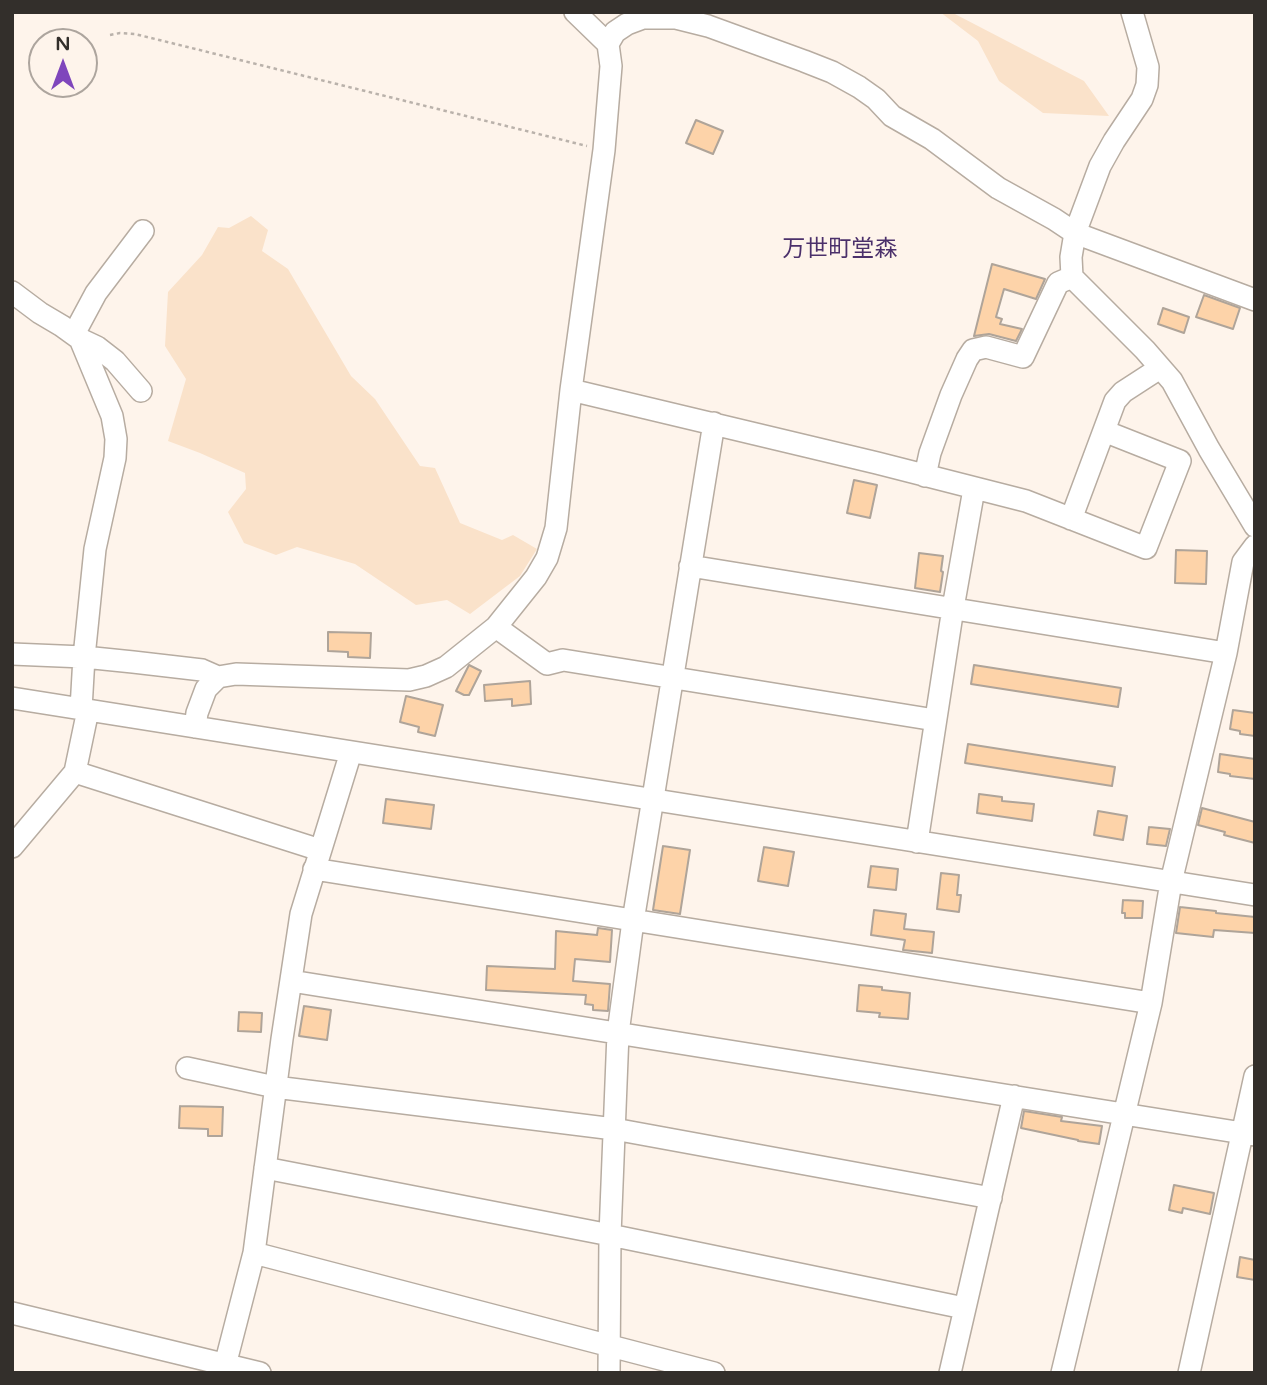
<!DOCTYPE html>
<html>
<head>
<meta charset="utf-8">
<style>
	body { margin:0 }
	#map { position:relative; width:1267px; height:1385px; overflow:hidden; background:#fef4eb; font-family:"Varela Round",sans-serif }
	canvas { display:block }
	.frame { position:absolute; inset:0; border:14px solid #332f2b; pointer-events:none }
	.north { position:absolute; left:28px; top:28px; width:70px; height:70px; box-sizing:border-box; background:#fef4eb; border:2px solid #ada59e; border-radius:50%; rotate:0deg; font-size:19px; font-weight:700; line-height:28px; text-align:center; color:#332f2b }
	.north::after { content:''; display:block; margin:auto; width:24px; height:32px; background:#7f46bc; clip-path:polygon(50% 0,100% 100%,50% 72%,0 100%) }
</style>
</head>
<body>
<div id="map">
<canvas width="1267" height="1385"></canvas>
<div class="frame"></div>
<div class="north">N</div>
</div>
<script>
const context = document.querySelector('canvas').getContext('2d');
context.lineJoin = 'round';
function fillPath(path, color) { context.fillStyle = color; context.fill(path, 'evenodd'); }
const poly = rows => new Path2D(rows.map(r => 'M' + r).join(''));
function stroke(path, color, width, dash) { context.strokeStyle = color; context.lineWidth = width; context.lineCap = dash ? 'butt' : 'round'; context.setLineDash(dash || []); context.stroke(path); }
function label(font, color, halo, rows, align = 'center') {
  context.font = font + ' "Varela Round","Noto Sans JP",sans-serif'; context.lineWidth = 6; context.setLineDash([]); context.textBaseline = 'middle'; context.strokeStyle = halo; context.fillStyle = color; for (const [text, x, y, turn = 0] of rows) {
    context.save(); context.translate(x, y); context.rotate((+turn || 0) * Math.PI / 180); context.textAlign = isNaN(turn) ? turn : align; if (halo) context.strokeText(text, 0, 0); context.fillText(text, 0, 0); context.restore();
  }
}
fillPath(poly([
	[940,12,951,12,1084,81,1109,116,1043,113,999,81,978,41],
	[251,216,268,230,262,251,288,269,351,376,375,399,420,466,435,468,460,523,502,540,513,535,537,549,520,576,470,614,447,600,416,605,355,564,297,547,276,555,244,543,228,512,246,489,245,473,200,453,168,441,186,379,165,346,168,292,202,255,218,227,229,228]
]), '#fae2ca');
const building = poly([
	[696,120,723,131,713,154,686,143,696,120],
	[992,264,1045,279,1036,299,1004,289,996,317,1002,319,1000,324,1022,329,1016,341,989,334,974,336,992,264],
	[1204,295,1240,308,1233,329,1196,317,1204,295],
	[1163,308,1189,317,1184,333,1158,324,1163,308],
	[854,480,877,485,870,518,847,513,854,480],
	[1176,550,1207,551,1206,584,1175,583,1176,550],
	[919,553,943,556,941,571,943,572,940,592,915,588,919,553],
	[328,632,371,633,370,658,348,657,348,652,328,651,328,632],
	[469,665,481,671,469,695,464,695,456,691,469,665],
	[974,665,1121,688,1118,707,971,684,974,665],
	[530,681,531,704,512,706,512,699,485,701,484,685,530,681],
	[406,696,443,705,435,736,418,732,419,727,400,722,406,696],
	[1233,710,1255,713,1255,736,1240,734,1240,731,1230,729,1233,710],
	[968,744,1115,767,1112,786,965,763,968,744],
	[1220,754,1255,759,1255,779,1230,776,1230,774,1218,772,1220,754],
	[979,794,1002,797,1002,801,1034,804,1032,821,977,813,979,794],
	[386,799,434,805,431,829,383,823,386,799],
	[1202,808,1255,822,1255,843,1224,835,1225,832,1198,825,1202,808],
	[1098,811,1127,816,1123,840,1094,835,1098,811],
	[1149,827,1170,829,1166,846,1147,844,1149,827],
	[663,846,690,850,680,914,653,910,663,846],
	[764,847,794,852,788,886,758,881,764,847],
	[871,866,898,869,896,890,868,887,871,866],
	[941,873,959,875,957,895,961,895,959,912,937,909,941,873],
	[1123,900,1143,901,1142,918,1125,918,1125,913,1122,913,1123,900],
	[1180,907,1216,911,1216,913,1255,917,1255,933,1214,930,1213,937,1176,933,1180,907],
	[874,910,906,914,904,929,934,932,932,953,903,950,905,940,871,935,874,910],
	[598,928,612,930,610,962,575,959,573,981,610,984,608,1011,593,1010,593,1005,585,1004,586,995,486,990,487,966,555,969,556,931,597,935,598,928],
	[859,985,882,987,882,990,910,993,908,1019,879,1017,880,1013,857,1011,859,985],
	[304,1006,331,1010,327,1040,299,1036,304,1006],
	[239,1012,262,1013,261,1032,238,1031,239,1012],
	[180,1106,223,1107,222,1136,208,1136,208,1129,179,1128,180,1106],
	[1024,1111,1062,1117,1061,1121,1102,1126,1099,1144,1078,1141,1078,1140,1021,1128,1024,1111],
	[1174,1185,1214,1193,1210,1214,1183,1208,1182,1213,1169,1210,1174,1185],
	[1240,1257,1255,1260,1255,1280,1237,1277,1240,1257]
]);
fillPath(building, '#fdd3a9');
stroke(building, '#afa499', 2);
const minor = poly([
	[575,12,608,44],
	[1132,12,1148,67,1147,85,1142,99,1114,141,1100,166,1075,233,1071,257,1072,277,1145,350,1172,381,1209,449,1255,526],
	[12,292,40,313,62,326,80,339,97,347,115,361,141,391],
	[74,334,96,293,143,231],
	[80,339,112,416,116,439,115,458,95,549,84,657,81,709],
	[571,390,877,463,1026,501,1146,548,1180,461,1104,431],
	[925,476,930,453,951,395,967,359,973,350,986,347,1023,357,1058,283,1072,277],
	[1071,519,1115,401,1123,392,1160,368],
	[690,566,1226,653],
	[496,627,547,664,563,660,935,720],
	[12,654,84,657,133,662,202,670,218,677,236,674,409,680,426,676,446,667,496,627,536,577,547,558,556,528,571,390,604,150,611,66,608,44,615,32,627,24,643,18,676,18,708,26,804,61,832,72,859,87,876,99,892,116,932,139,998,188,1054,219,1075,233,1255,300],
	[12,698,1255,895],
	[195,727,197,713,206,689,218,677],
	[75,772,320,850],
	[917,842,953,608,974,489],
	[12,847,75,772,88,710],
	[314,869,1151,1003],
	[291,981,1255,1135],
	[187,1068,275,1087,614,1129,991,1198],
	[265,1168,610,1235,964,1308],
	[254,1253,714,1373],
	[12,1313,260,1373],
	[223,1373,254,1253,282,1039,301,914,351,752],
	[609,1373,610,1235,618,1033,633,921,714,423],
	[950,1373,1014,1096],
	[1062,1373,1151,1003,1171,882,1226,653,1243,562,1255,546],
	[1189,1373,1255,1076]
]);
stroke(minor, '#b7aca1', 24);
stroke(poly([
	[110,35,120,33,135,34,587,146]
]), '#bab2ab', 2.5, [3.5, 3.5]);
stroke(minor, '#fff', 21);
label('23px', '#4b306b', '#fef4eb', [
	["万世町堂森",840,250]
]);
</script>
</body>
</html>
